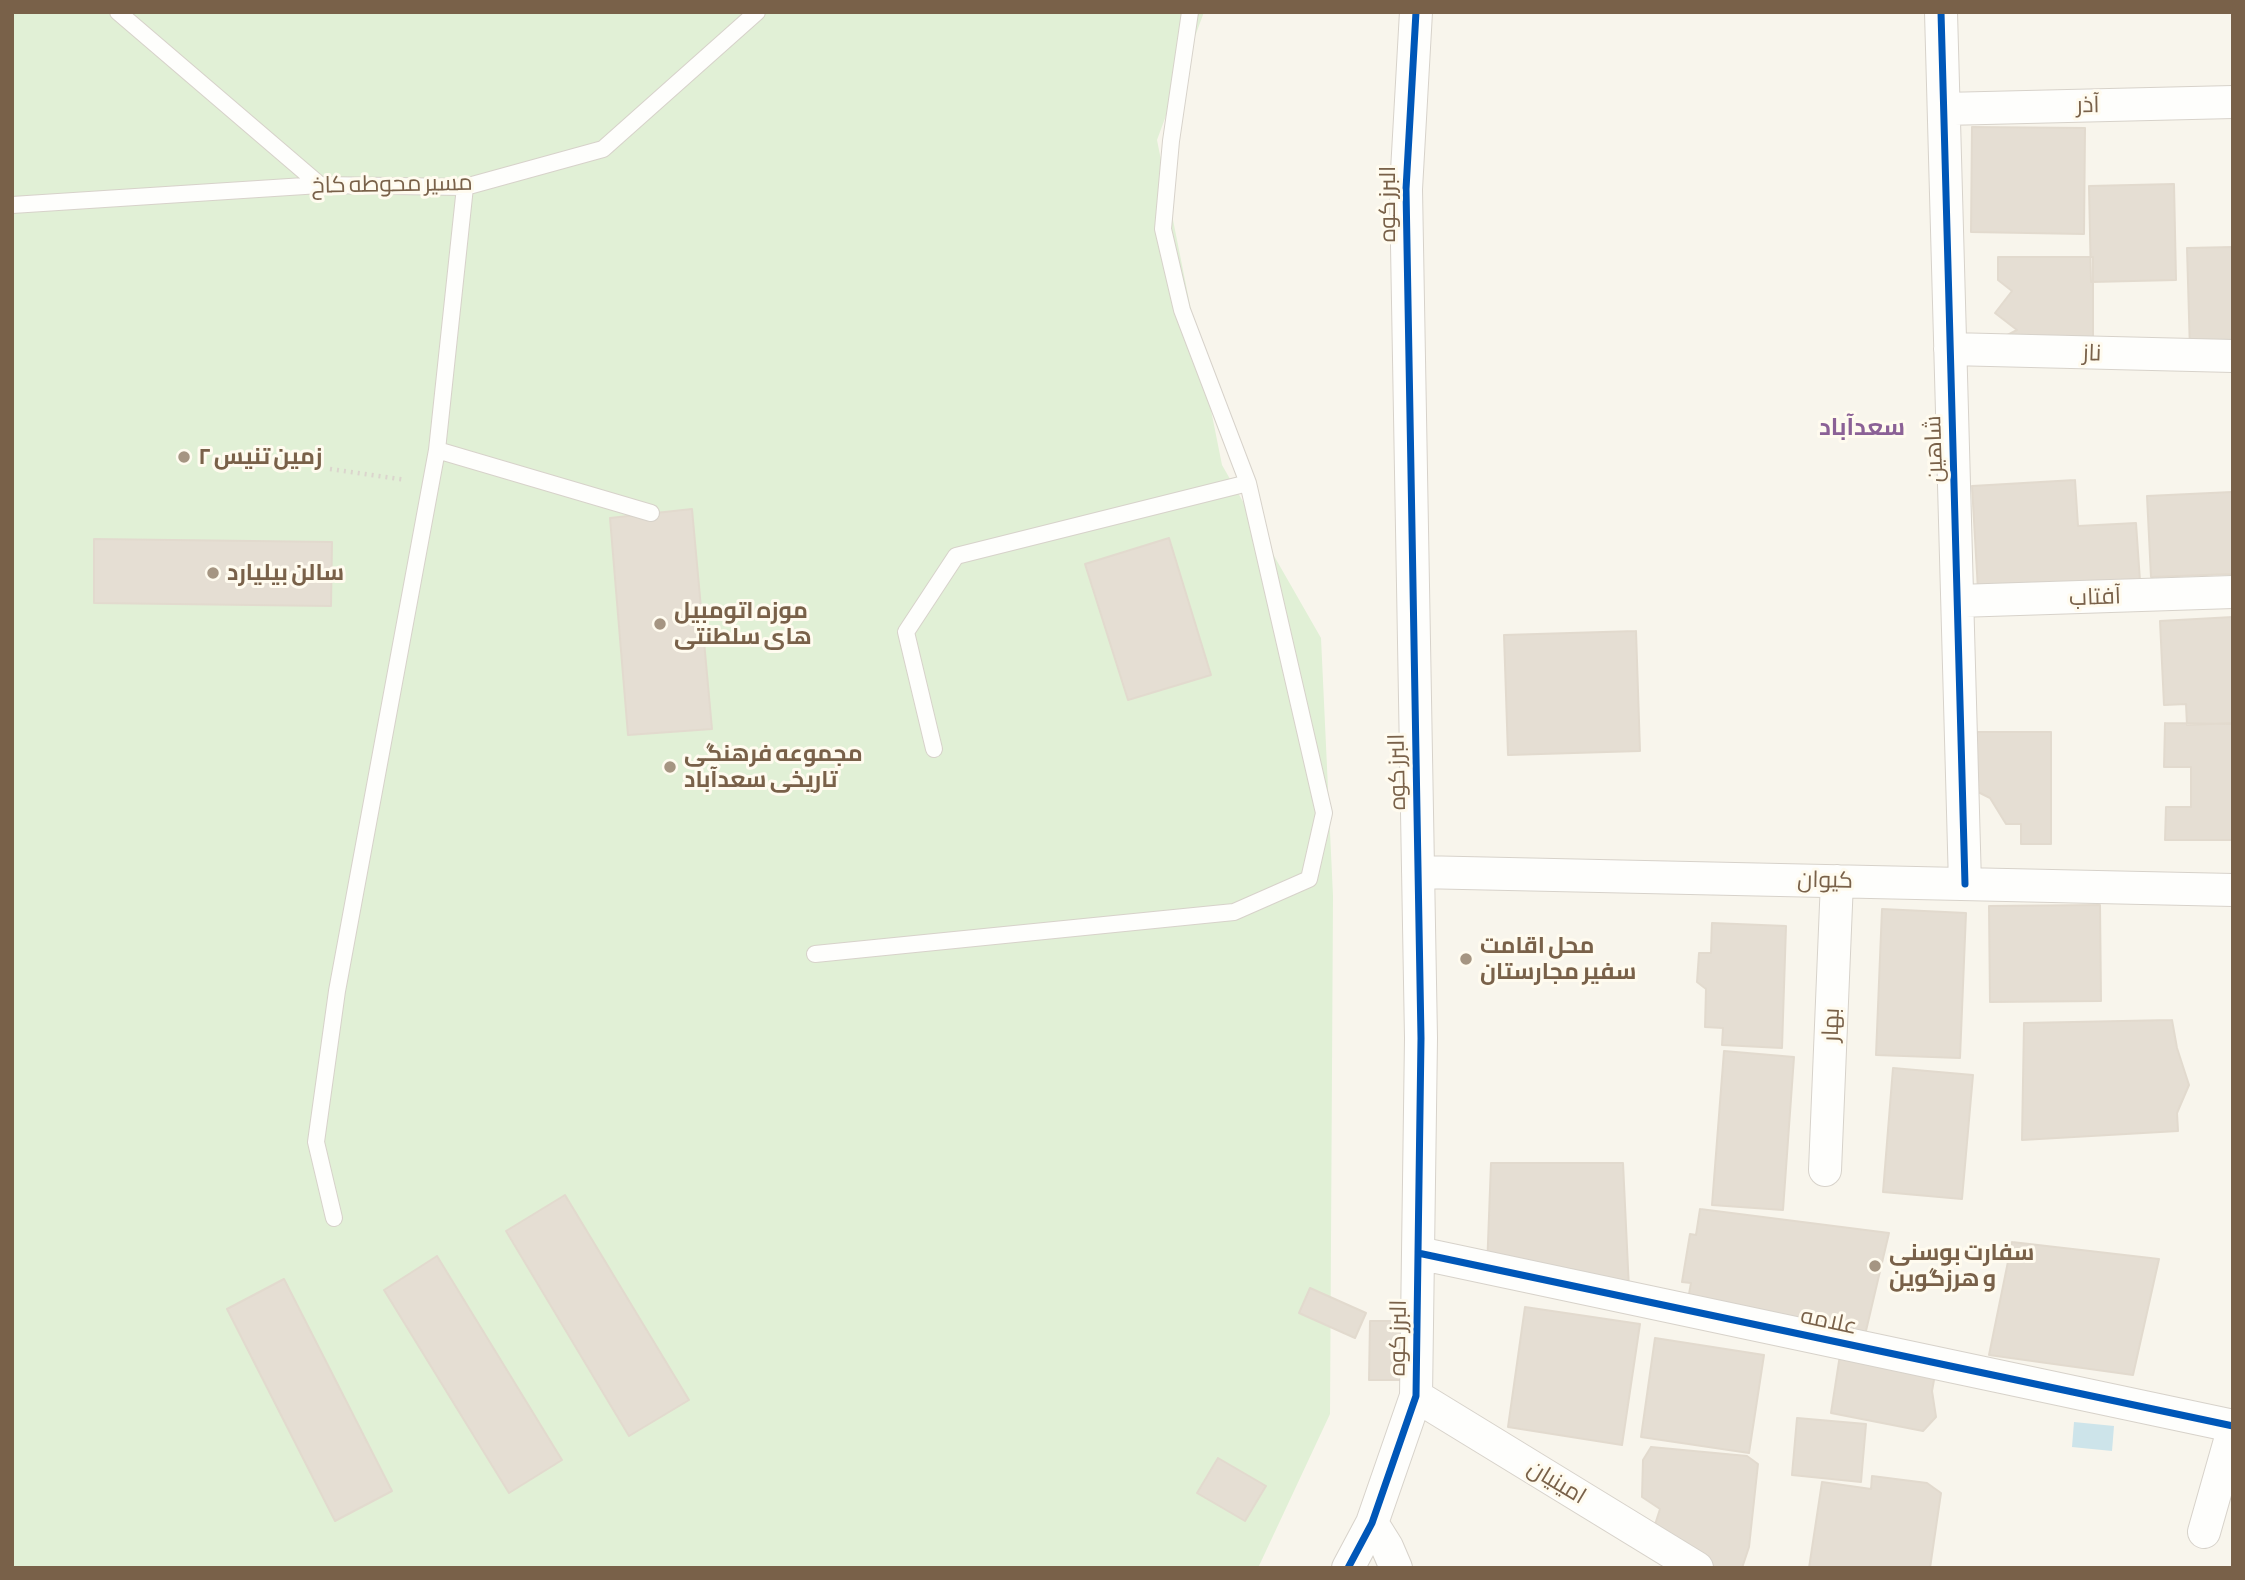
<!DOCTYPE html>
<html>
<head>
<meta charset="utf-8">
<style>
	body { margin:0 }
	#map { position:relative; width:2245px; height:1580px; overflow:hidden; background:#f8f5ec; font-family:"Asap Condensed",sans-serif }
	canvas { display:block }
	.frame { position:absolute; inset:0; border:14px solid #796149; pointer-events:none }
</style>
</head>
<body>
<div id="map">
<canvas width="2245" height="1580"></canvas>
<div class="frame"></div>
</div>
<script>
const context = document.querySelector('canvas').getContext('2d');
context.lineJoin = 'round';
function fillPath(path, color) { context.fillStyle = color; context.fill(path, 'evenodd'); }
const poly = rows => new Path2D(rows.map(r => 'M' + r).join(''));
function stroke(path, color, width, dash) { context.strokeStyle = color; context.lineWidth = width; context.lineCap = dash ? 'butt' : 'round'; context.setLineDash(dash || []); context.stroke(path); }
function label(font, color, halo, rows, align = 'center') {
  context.font = font + ' "Asap Condensed",Cairo,sans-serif'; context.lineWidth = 6; context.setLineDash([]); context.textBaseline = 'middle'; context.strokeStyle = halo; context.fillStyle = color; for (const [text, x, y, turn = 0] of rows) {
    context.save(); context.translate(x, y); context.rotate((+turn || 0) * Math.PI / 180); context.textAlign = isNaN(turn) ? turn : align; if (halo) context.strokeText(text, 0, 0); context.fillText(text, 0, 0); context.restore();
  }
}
fillPath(poly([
	[12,12,1204,12,1157,140,1222,465,1321,638,1333,896,1330,1414,1258,1568,12,1568]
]), '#e1f0d6');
fillPath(poly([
	[2074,1422,2114,1426,2112,1451,2072,1447]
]), '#cde4ea');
const building = poly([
	[1972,127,2085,128,2084,234,1971,232,1972,127],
	[2174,184,2176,280,2091,282,2089,186,2174,184],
	[2233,247,2233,352,2190,351,2187,248,2233,247],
	[1998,257,2093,257,2093,355,1996,341,2017,330,1995,313,2012,291,1998,280,1998,257],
	[2075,480,2078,526,2136,523,2140,581,1978,590,1972,486,2075,480],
	[2232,492,2233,574,2151,577,2147,496,2232,492],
	[692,509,712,729,628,735,610,518,692,509],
	[1169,538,1211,675,1128,700,1085,564,1169,538],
	[94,539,332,542,331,606,94,603,94,539],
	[2233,617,2233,723,2187,725,2186,704,2164,705,2160,621,2233,617],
	[1636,631,1640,751,1508,755,1504,635,1636,631],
	[2165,723,2233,724,2233,840,2165,840,2166,807,2191,807,2191,767,2164,767,2165,723],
	[1976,732,2051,732,2051,844,2021,844,2021,824,2006,824,1990,798,1976,791,1976,732],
	[2100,905,2101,1001,1990,1002,1989,906,2100,905],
	[1882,909,1966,913,1960,1058,1876,1055,1882,909],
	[1712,923,1786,926,1782,1048,1722,1045,1723,1028,1705,1027,1706,989,1697,982,1699,953,1711,953,1712,923],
	[2172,1020,2177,1048,2189,1085,2177,1113,2178,1131,2022,1140,2024,1023,2172,1020],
	[1724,1051,1794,1057,1783,1210,1712,1205,1724,1051],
	[1893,1068,1973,1075,1962,1199,1883,1192,1893,1068],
	[1491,1163,1623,1163,1629,1289,1487,1269,1491,1163],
	[565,1195,689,1400,629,1436,506,1231,565,1195],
	[1700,1209,1889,1233,1865,1335,1687,1305,1691,1283,1682,1282,1690,1234,1696,1235,1700,1209],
	[2012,1242,2159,1259,2133,1375,1989,1355,2012,1242],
	[437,1256,562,1460,509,1493,384,1290,437,1256],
	[284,1279,392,1491,335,1521,227,1309,284,1279],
	[1310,1288,1366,1313,1355,1338,1299,1313,1310,1288],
	[1525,1307,1640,1324,1622,1445,1508,1427,1525,1307],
	[1370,1321,1403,1321,1403,1380,1369,1380,1370,1321],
	[1655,1338,1764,1355,1749,1453,1641,1437,1655,1338],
	[1840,1355,1936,1369,1932,1391,1936,1417,1923,1431,1831,1413,1840,1355],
	[1797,1418,1866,1424,1861,1482,1792,1475,1797,1418],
	[1651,1447,1747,1456,1758,1464,1749,1547,1742,1568,1715,1568,1653,1531,1660,1509,1642,1497,1643,1460,1651,1447],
	[1218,1458,1266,1486,1245,1521,1197,1493,1218,1458],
	[1872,1476,1927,1483,1941,1493,1930,1568,1809,1568,1822,1482,1871,1489,1872,1476]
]);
fillPath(building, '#e5ded3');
stroke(building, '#e2dace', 2);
const service = poly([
	[118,12,320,185],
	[12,205,320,185,465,187,603,149,757,12],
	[437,450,651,513],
	[934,749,906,632,956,556,1248,483,1182,310,1163,229,1171,141,1190,12],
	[815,954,1234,912,1309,879,1324,813,1248,483],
	[334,1218,316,1142,337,991,437,450,465,187]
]);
const minor = poly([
	[1941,12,1965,884],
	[1944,109,2233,102],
	[1950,349,2233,356],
	[1958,601,2233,592],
	[1418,872,2233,890],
	[1825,1170,1837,881],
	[1418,1253,2233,1426],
	[1416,1396,1697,1568],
	[1372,1523,1387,1547,1396,1568],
	[2204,1532,2233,1430],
	[1348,1568,1372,1523,1416,1396,1421,1038,1406,189,1416,12]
]);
stroke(service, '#d7d2ca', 18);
stroke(minor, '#d7d2ca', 34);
stroke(poly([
	[330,469,406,480]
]), '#dbd5cd', 4.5, [2, 5]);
stroke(service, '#fefefc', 16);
stroke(minor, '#fefefc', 32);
stroke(poly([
	[1941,12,1965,884],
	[1418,1253,2233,1426],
	[1348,1568,1372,1523,1416,1396,1421,1038,1406,189,1416,12]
]), '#0057b8', 7);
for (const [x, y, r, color] of [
	[184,457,7,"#a59582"],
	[213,573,7,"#a59582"],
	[660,624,7,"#a59582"],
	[670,767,7,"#a59582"],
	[1466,959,7,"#a59582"],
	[1875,1266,7,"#a59582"]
]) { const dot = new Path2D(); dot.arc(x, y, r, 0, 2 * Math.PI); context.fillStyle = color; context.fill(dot); stroke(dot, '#fffbef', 2.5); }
label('23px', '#796149', '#fffbef', [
	["آذر",2088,105,-1],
	["مسیر محوطه کاخ",392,184,-1],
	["البرز کوه",1388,204,-90],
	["ناز",2092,353,2],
	["شاهین",1934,449,-92],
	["آفتاب",2095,597,-2],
	["البرز کوه",1397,772,-91],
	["کیوان",1825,880,1],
	["بهار",1831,1025,-88],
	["علامه",1829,1321,12],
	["البرز کوه",1398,1338,-89],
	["امینیان",1557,1482,31]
]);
label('bold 23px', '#796149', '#fffbef', [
	["زمین تنیس ۲",198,457],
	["سالن بیلیارد",227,573],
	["موزه اتومبیل",674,611],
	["های سلطنتی",674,637],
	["مجموعه فرهنگی",684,754],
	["تاریخی سعدآباد",684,780],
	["محل اقامت",1480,946],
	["سفیر مجارستان",1480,972],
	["سفارت بوسنی",1889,1253],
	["و هرزگوین",1889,1279]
], 'left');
label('bold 24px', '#8b6196', '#fffbef', [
	["سعدآباد",1862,427]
]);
</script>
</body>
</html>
